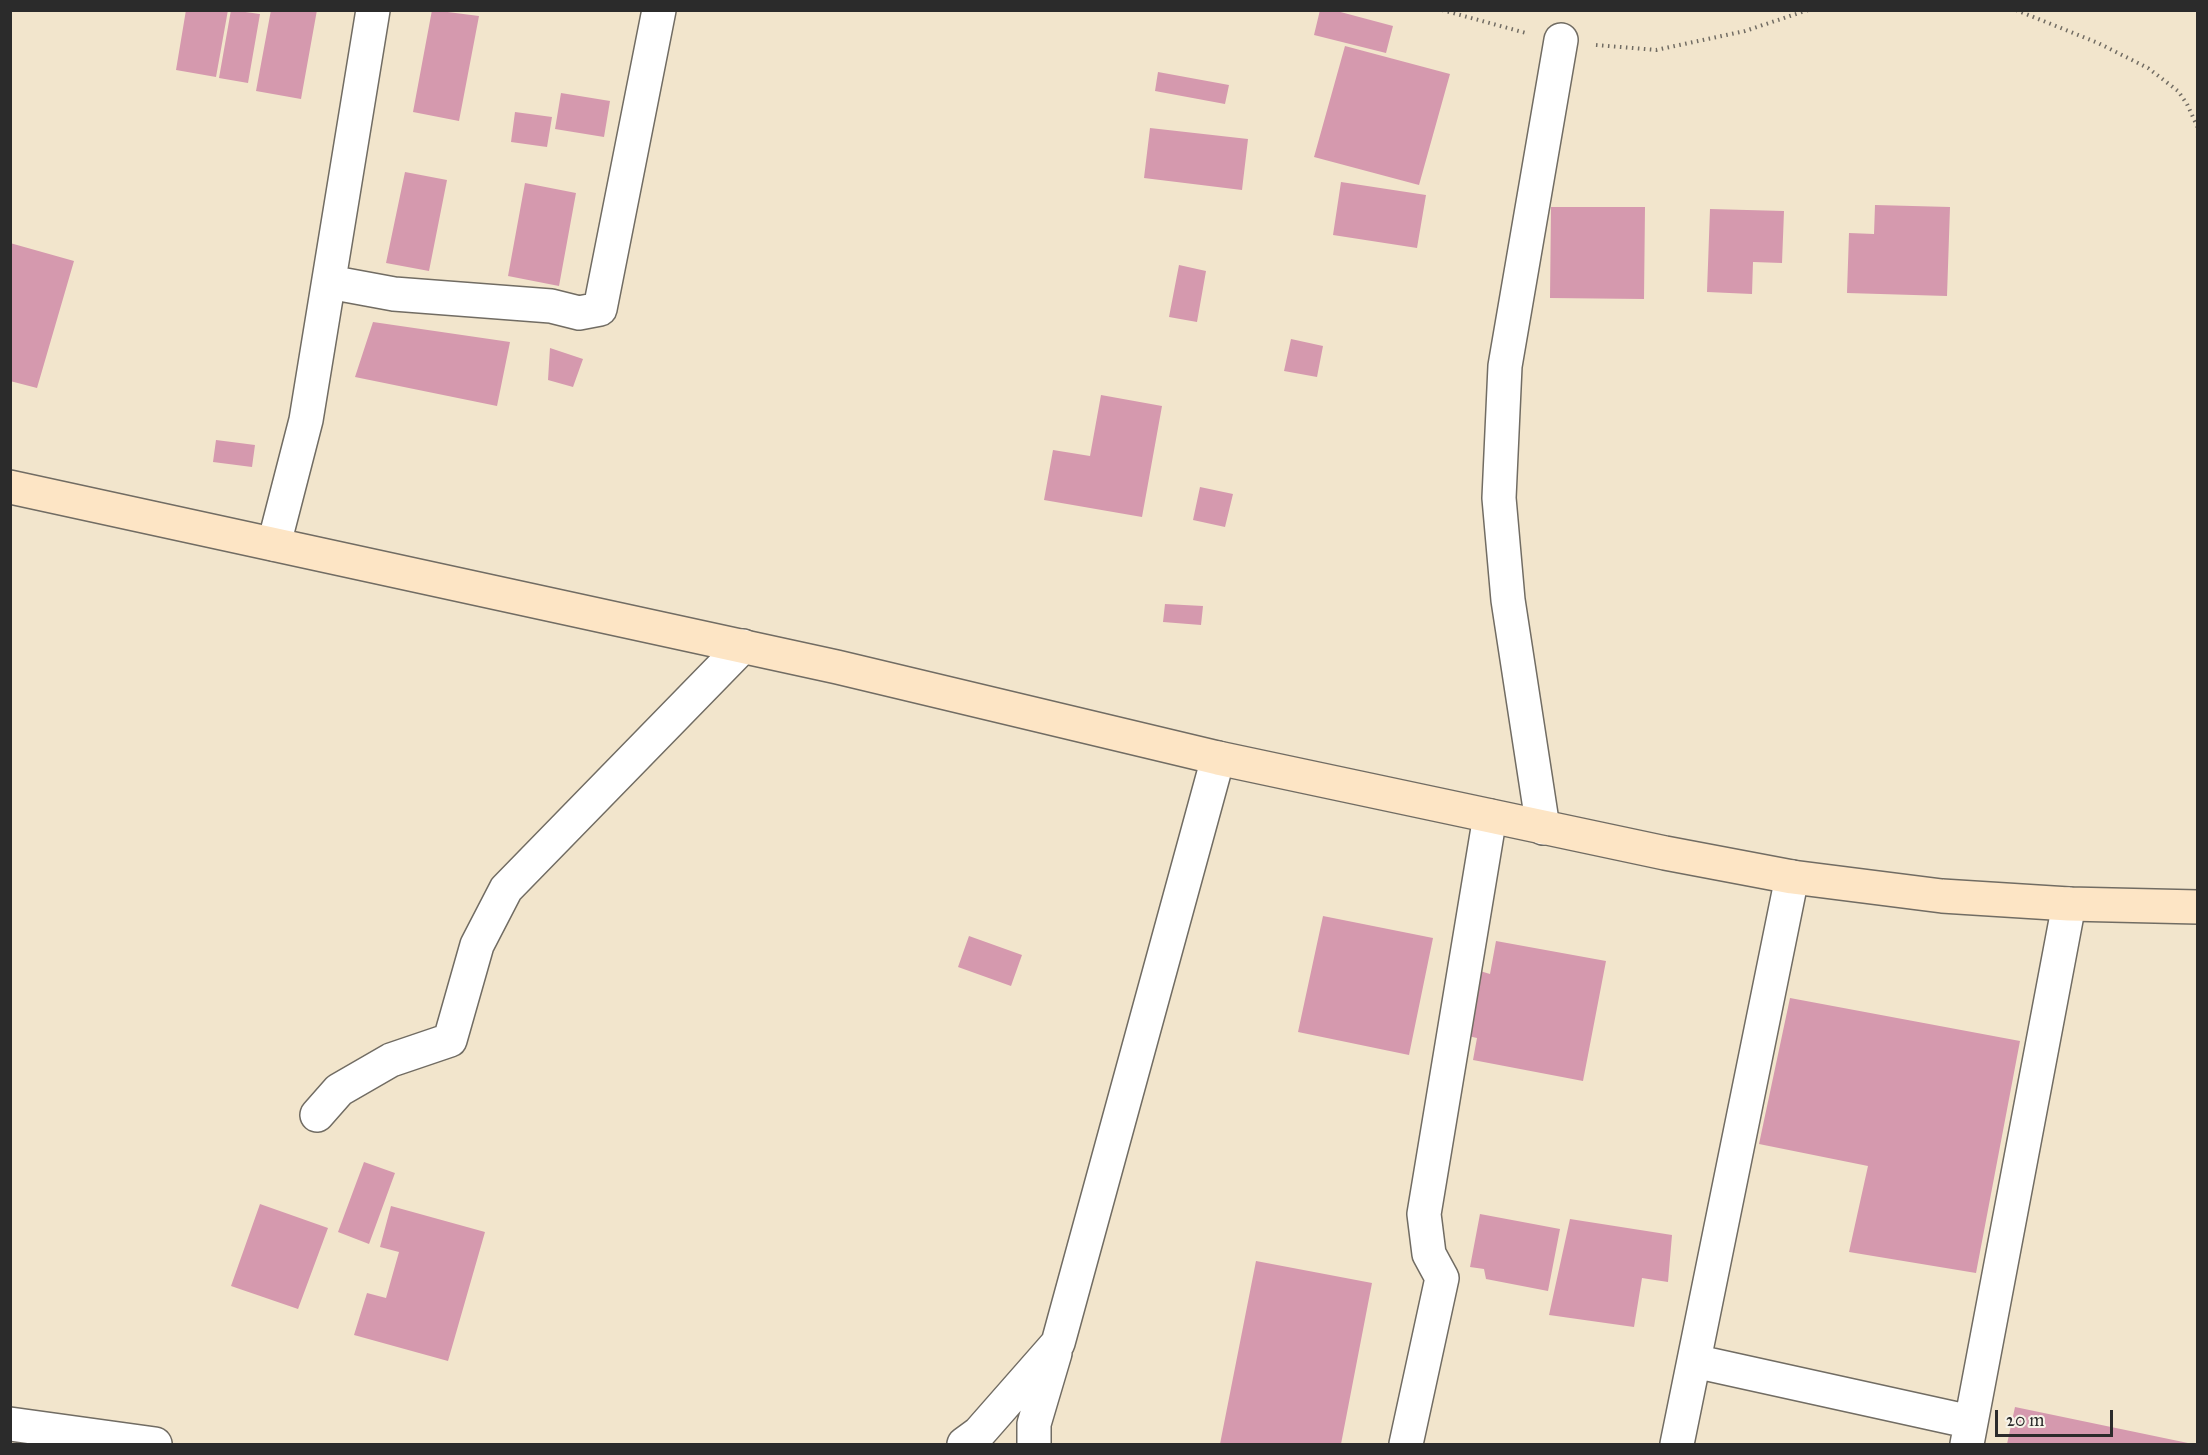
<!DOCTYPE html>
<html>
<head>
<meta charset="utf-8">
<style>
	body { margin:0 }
	#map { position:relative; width:2208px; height:1455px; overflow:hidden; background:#f2e5cc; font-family:"IM FELL Great Primer",serif }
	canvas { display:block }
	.frame { position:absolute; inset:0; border:12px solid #2b2b2b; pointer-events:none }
	.scale { position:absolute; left:1995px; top:1410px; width:118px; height:27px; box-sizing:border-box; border:3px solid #2b2b2b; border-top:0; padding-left:8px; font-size:18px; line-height:21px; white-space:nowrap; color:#2b2b2b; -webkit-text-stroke:4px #f7f3e8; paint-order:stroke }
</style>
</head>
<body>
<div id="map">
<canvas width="2208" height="1455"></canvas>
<div class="frame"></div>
<div class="scale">20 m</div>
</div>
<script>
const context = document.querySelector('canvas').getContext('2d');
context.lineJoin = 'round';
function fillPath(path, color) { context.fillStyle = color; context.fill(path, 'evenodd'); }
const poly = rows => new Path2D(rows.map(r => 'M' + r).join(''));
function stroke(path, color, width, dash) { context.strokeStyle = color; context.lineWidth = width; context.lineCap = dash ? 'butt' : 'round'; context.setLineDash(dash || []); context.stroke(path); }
fillPath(poly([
	[186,10,228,10,216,77,176,70],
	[231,10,260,14,248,83,219,78],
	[271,10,317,10,301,99,256,91],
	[432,10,479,16,459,121,413,112],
	[1320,10,1333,10,1393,26,1386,53,1314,35],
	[1345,46,1450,74,1419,185,1314,157],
	[1158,72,1229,85,1225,104,1155,91],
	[561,93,610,101,604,137,555,129],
	[515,112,552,117,547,147,511,142],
	[1150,128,1248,139,1242,190,1144,178],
	[405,172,447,180,429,271,386,263],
	[1341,182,1426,195,1417,248,1333,235],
	[525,183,576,193,559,286,508,276],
	[1875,205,1950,207,1947,296,1847,293,1849,233,1874,234],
	[1551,207,1645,207,1644,299,1550,298],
	[1710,209,1784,211,1782,263,1753,262,1752,294,1707,292],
	[10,243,74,261,37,388,10,381],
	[1179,265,1206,271,1197,322,1169,317],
	[373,322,510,342,497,406,355,377],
	[1291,339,1323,346,1317,377,1284,371],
	[550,348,583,359,573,387,548,380],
	[1101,395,1162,406,1142,517,1044,500,1053,450,1090,456],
	[216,440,255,445,252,467,213,462],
	[1200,487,1233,494,1225,527,1193,520],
	[1165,604,1203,606,1201,625,1163,622],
	[1323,916,1433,938,1409,1055,1298,1032],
	[969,936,1022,955,1011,986,958,967],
	[1496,941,1606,961,1583,1081,1473,1060,1477,1038,1468,1036,1480,971,1490,974],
	[1790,998,2020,1041,1976,1273,1849,1252,1868,1166,1759,1144],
	[364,1162,395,1173,369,1244,338,1232],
	[260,1204,328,1228,298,1309,231,1286],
	[391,1206,485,1232,448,1361,354,1335,367,1293,386,1298,399,1252,380,1247],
	[1480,1214,1560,1229,1548,1291,1486,1279,1484,1269,1470,1267],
	[1570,1219,1672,1235,1668,1282,1642,1278,1634,1327,1549,1315],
	[1256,1261,1372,1283,1341,1444,1220,1444],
	[2015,1407,2188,1443,2187,1444,2007,1444]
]), '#d599ae');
const street = poly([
	[329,282,394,294,551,306,579,313,600,309,659,10],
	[274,544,306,420,373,10],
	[1543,828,1508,600,1499,498,1505,366,1561,40],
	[317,1115,339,1090,391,1060,450,1040,477,945,506,889,743,646],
	[1694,1361,1971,1422],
	[10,1424,155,1444],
	[964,1444,979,1433,1058,1343,1218,758],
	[1034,1444,1034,1424,1055,1353],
	[1406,1444,1442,1278,1429,1254,1424,1214,1490,816],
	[1677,1444,1792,877],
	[1967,1444,2069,904]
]);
const secondary = poly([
	[10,487,837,667,1218,758,1665,853,1792,877,1942,896,2069,904,2198,907]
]);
stroke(street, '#716c63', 36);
stroke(secondary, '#716c63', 36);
stroke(poly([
	[1442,10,1526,33],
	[2016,10,2098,43,2148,68,2178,91,2187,104,2198,128],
	[1596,45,1656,50,1745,31,1808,10]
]), '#716c63', 4, [1.5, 4.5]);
stroke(street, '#fff', 33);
stroke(secondary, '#fde5c5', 33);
</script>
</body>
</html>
